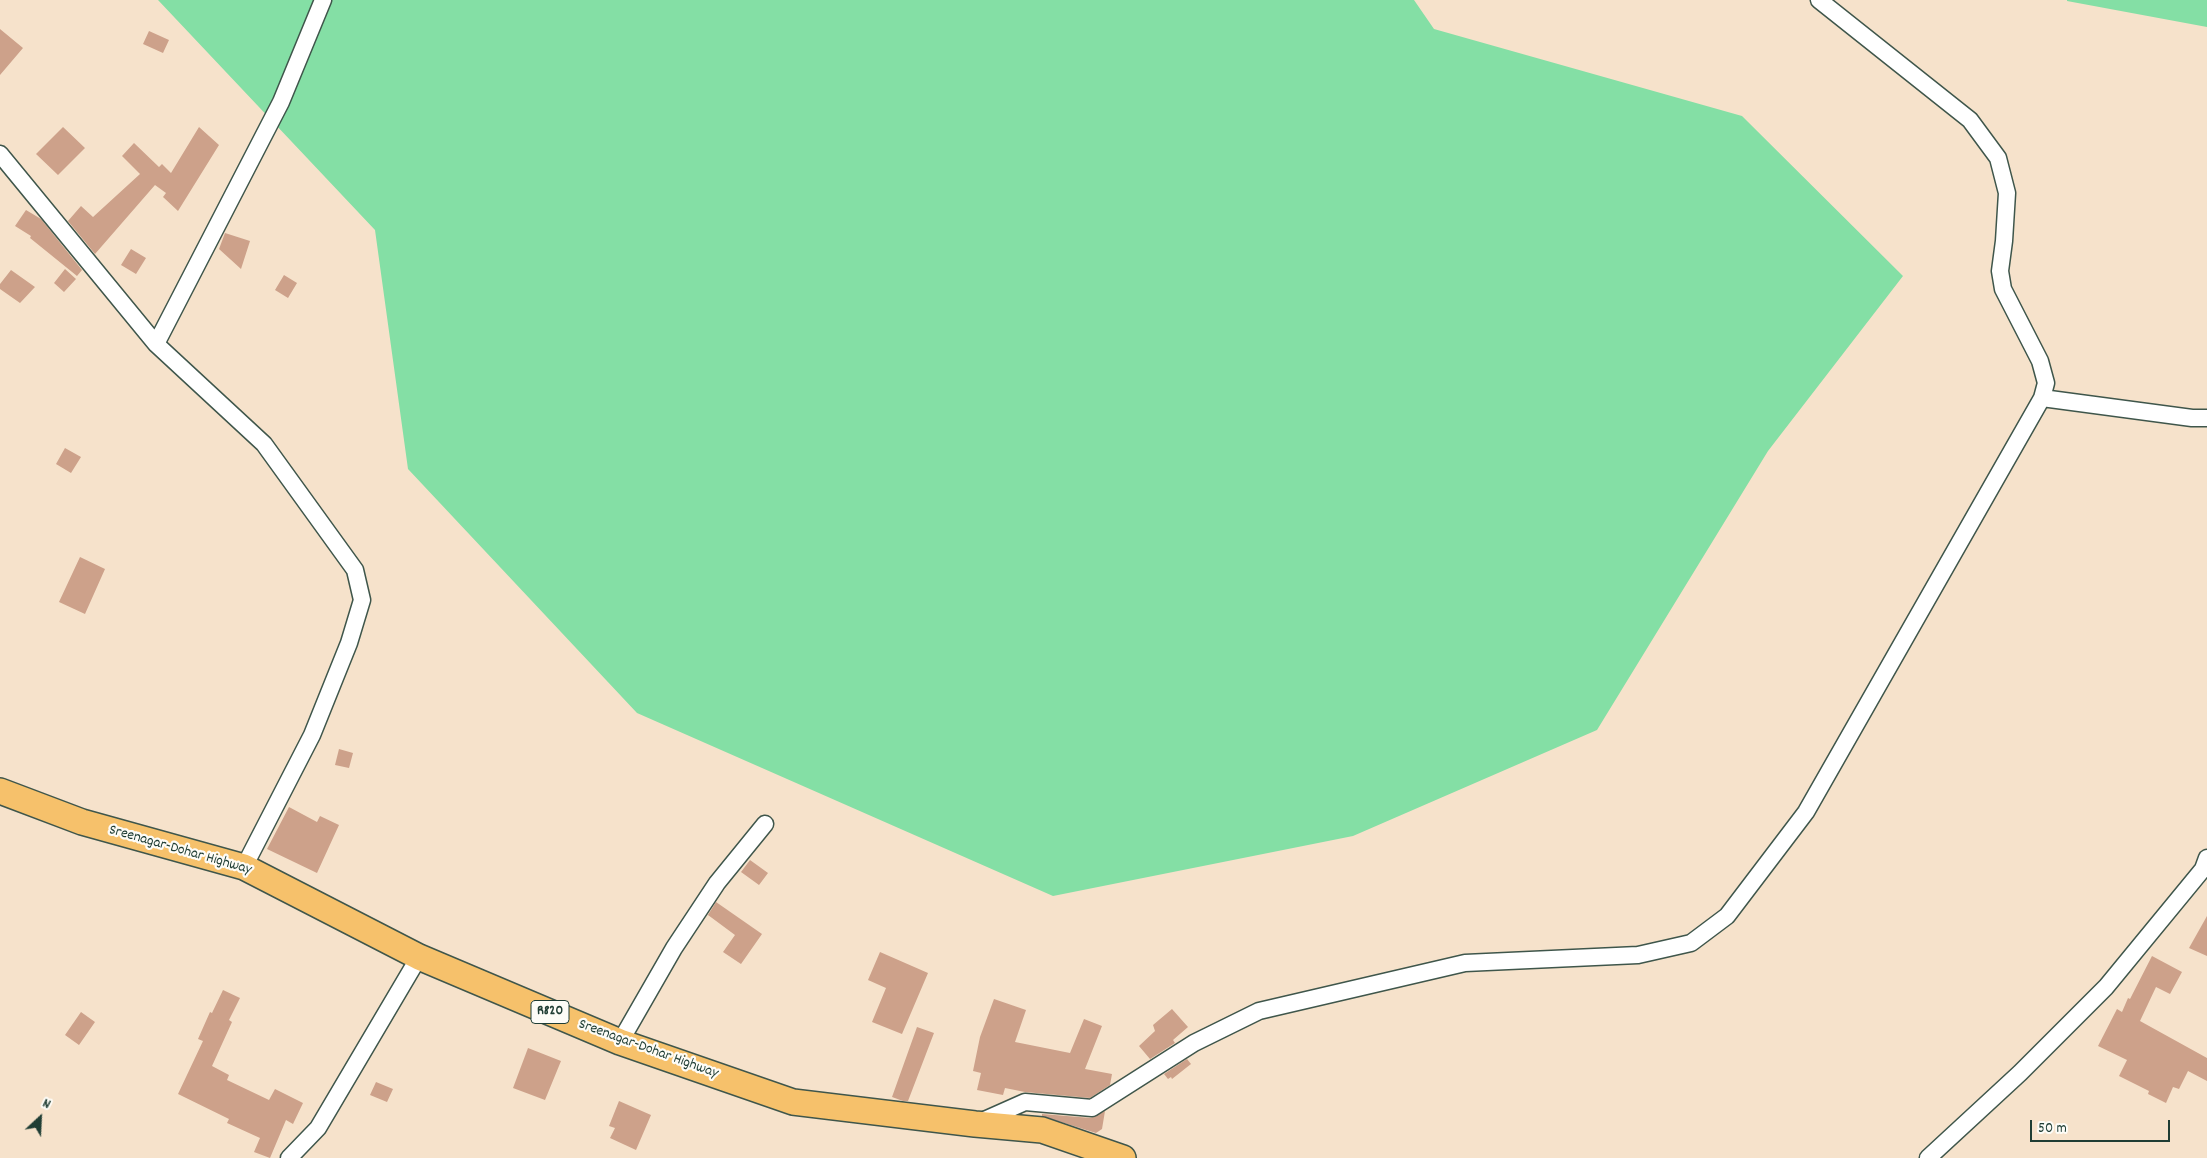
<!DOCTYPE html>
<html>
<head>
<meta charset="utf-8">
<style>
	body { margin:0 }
	#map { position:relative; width:2207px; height:1158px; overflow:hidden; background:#f6e2cb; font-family:Dekko,sans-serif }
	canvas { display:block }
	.north { position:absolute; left:15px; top:1093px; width:50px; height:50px; -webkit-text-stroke:4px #fdfcf7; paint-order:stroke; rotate:25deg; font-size:14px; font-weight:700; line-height:20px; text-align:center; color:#1f3d34 }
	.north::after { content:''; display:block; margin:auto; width:18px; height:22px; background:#1f3d34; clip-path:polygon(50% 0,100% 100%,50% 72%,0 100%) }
	.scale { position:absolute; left:2030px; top:1120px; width:140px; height:22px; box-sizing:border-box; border:2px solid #1f3d34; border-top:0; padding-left:6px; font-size:15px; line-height:18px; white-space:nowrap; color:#1f3d34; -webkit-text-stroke:4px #fdfcf7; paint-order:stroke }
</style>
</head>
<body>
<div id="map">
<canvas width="2207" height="1158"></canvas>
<div class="north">N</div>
<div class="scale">50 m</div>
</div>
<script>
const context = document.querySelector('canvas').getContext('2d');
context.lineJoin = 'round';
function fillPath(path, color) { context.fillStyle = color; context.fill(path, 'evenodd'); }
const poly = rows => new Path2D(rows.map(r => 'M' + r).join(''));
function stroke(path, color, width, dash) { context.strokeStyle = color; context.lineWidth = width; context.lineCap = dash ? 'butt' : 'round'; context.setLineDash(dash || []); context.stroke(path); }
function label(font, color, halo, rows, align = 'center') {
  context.font = font + ' Dekko,sans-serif'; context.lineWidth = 4.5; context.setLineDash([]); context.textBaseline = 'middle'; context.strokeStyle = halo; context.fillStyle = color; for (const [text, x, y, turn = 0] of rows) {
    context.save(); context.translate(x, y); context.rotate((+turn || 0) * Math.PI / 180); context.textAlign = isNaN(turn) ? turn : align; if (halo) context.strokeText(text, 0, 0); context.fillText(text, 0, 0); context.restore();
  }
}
fillPath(poly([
	[158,0,1414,0,1434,29,1742,116,1903,276,1768,451,1597,730,1353,836,1053,896,637,713,408,469,375,230],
	[2067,0,2207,0,2207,27,2067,1]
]), '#84dfa5');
fillPath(poly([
	[0,29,23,48,0,75],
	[149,31,169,40,163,53,143,44],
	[63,127,85,148,58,175,36,154],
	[199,127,219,145,178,211,163,197,166,193,155,185,95,254,68,221,81,206,93,217,140,174,122,156,134,143,159,167,162,164,171,173],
	[26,210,41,219,82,270,77,276,30,238,31,236,15,226],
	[225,233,250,241,241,269,219,249],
	[131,249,146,258,136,274,121,265],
	[65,269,76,279,64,292,54,283],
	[11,270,35,287,20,303,0,289,0,284],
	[284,275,297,283,288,298,275,290],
	[65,448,81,457,71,473,56,464],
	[80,557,105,569,85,614,59,602],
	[339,749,353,753,349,768,335,765],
	[289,807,317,822,320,816,339,825,317,873,267,849],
	[750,860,768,873,759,885,741,872],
	[716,902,762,934,741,964,723,952,735,935,708,915],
	[2207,916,2207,956,2189,948],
	[880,952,928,973,902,1034,872,1022,886,988,868,980],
	[2152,956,2182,972,2170,994,2156,987,2140,1021,2207,1058,2207,1081,2188,1071,2179,1089,2173,1087,2166,1103,2148,1094,2149,1091,2119,1076,2127,1060,2098,1046,2117,1009,2122,1012,2128,998,2130,999],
	[223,990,240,998,229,1020,232,1022,212,1066,229,1075,227,1080,269,1100,275,1089,303,1103,293,1124,286,1120,270,1158,254,1152,260,1138,227,1123,229,1119,178,1094,203,1041,198,1039,210,1012,212,1013],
	[994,999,1026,1010,1015,1042,1070,1053,1084,1019,1102,1026,1085,1069,1112,1074,1110,1085,1090,1098,1025,1092,1005,1088,1003,1095,977,1090,981,1073,973,1071,980,1037],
	[1172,1009,1188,1027,1173,1040,1175,1043,1150,1059,1139,1046,1155,1031,1153,1025],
	[81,1012,95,1022,79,1045,65,1035],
	[917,1027,934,1033,908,1101,903,1101,892,1097],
	[528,1048,561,1061,545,1100,513,1088],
	[1187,1059,1191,1064,1172,1079,1171,1077,1168,1079,1164,1074],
	[376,1082,393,1089,387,1102,370,1095],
	[619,1101,651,1115,636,1150,610,1138,615,1128,609,1126],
	[1105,1111,1102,1129,1096,1133,1042,1116,1042,1114,1091,1118]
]), '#cda18a');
const minor = poly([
	[0,154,156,344,264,444,355,570,362,600,349,643,312,735,244,867],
	[156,344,281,102,323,0],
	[2042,398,2192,418,2207,418],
	[620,1042,674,948,717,883,765,824],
	[980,1122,1025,1102,1092,1108,1194,1043,1259,1011,1465,963,1638,955,1691,943,1727,916,1806,812,2042,398,2046,383,2040,361,2003,289,2000,271,2004,241,2007,193,1998,158,1970,120,1819,0],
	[289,1158,318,1128,419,957],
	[1928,1158,2020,1073,2106,987,2203,869,2207,858]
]);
const primary = poly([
	[0,791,82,822,244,867,419,957,620,1042,793,1102,975,1124,1042,1130,1123,1158]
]);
stroke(minor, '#3f564b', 19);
stroke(primary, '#3f564b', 28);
stroke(minor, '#fff', 16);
stroke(primary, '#f6c16b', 25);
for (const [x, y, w] of [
	[550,1012,38]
]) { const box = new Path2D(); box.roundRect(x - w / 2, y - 11.5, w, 23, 4); context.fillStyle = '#fdfcf7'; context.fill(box); stroke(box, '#1f3d34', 1); }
label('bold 14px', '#1f3d34', null, [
	["R820",550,1012]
]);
label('15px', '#1f3d34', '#fdfcf7', [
	["Sreenagar-Dohar Highway",180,851,16],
	["Sreenagar-Dohar Highway",648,1050,20]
]);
</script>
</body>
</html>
